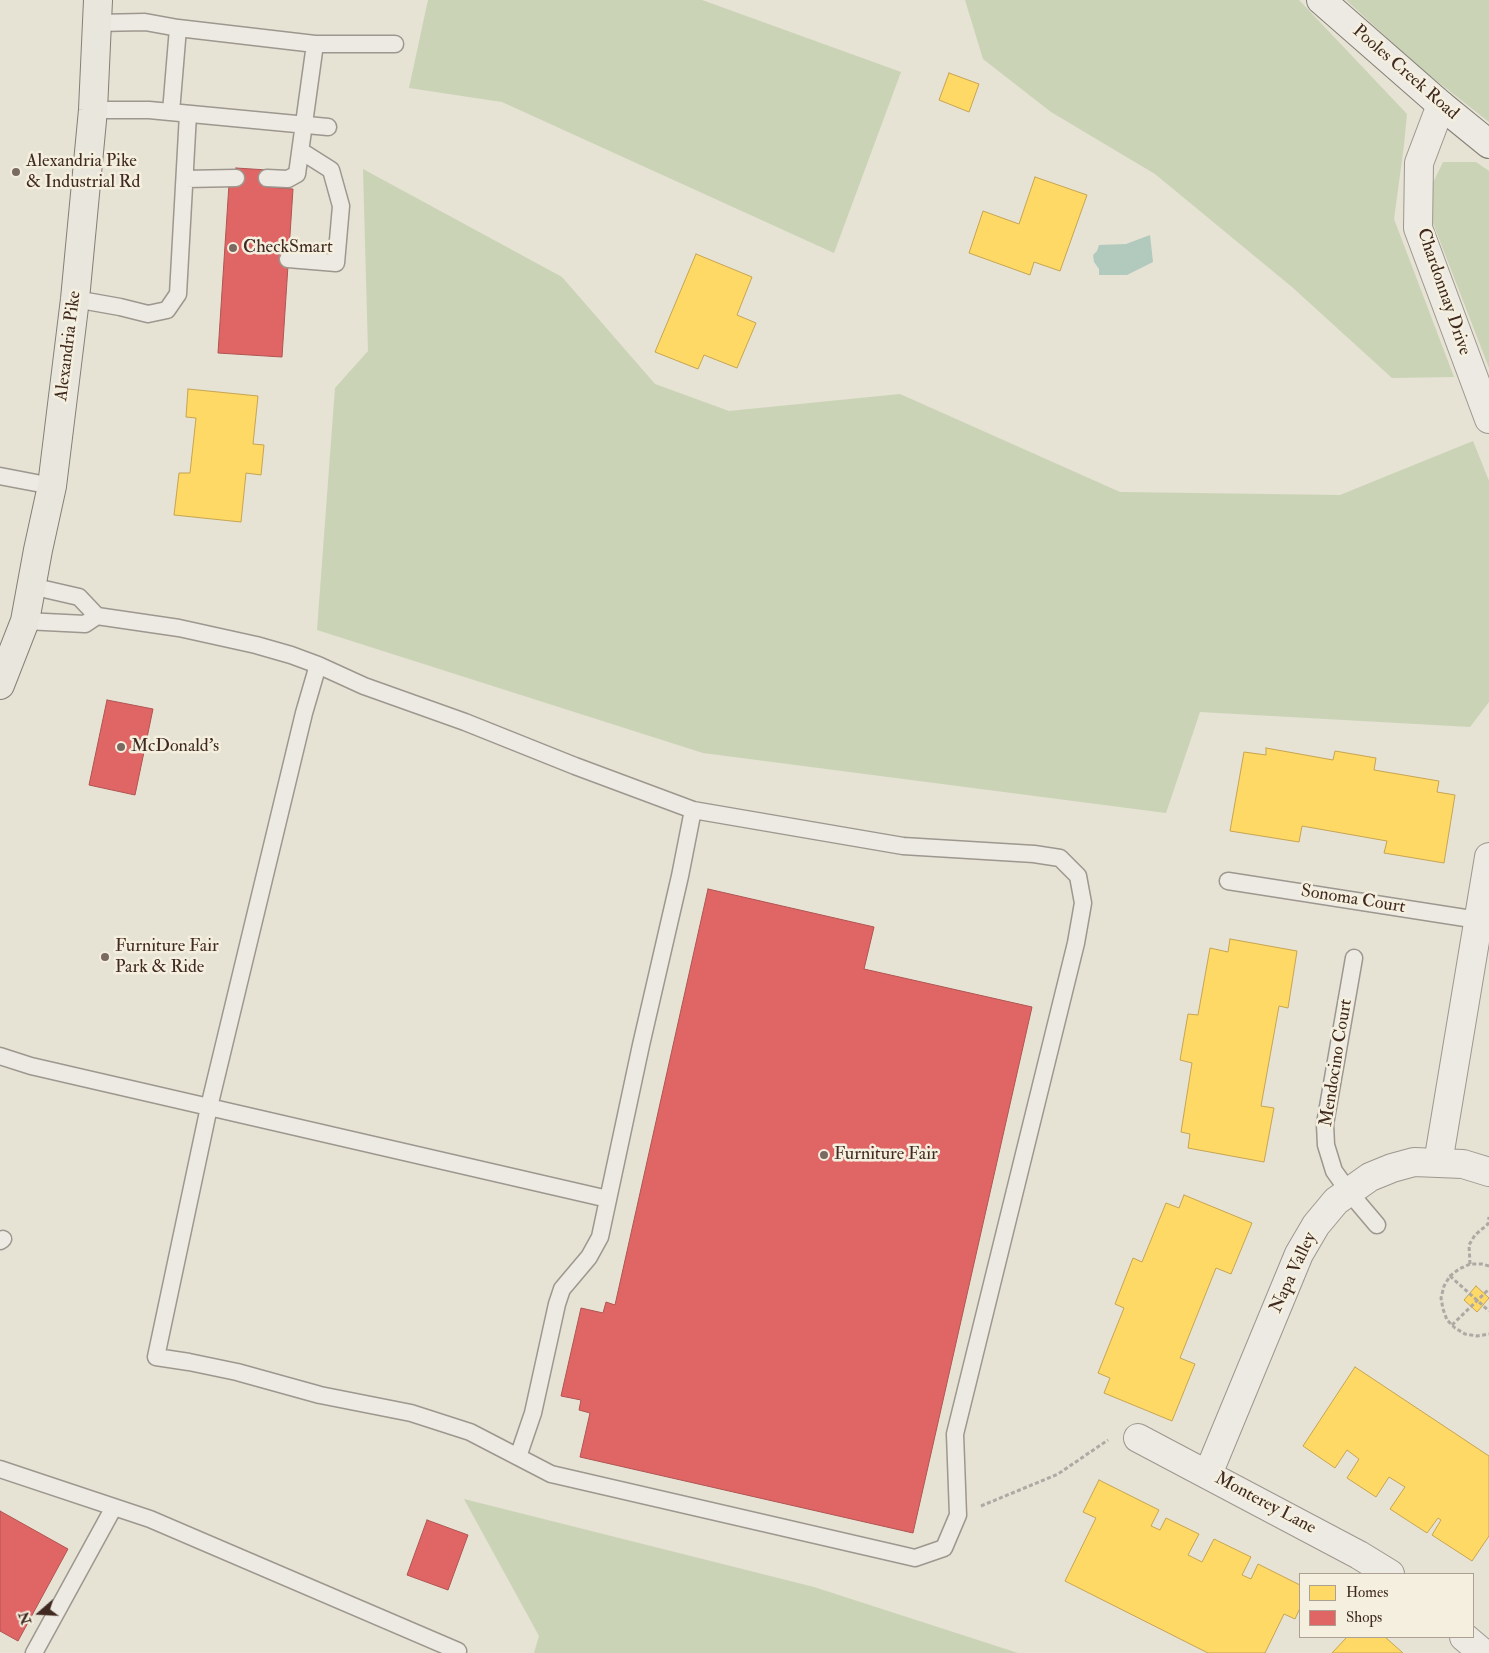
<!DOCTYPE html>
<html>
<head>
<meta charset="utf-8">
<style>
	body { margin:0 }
	#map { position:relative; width:1489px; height:1653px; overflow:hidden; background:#e6e2d4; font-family:"IM FELL Double Pica",serif }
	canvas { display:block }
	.legend { position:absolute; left:1299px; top:1573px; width:175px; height:65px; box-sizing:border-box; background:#f4efde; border:1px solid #aca092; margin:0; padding:6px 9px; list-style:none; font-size:15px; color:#402920 }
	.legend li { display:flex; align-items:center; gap:10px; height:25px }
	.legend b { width:25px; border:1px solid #aca092 }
	.north { position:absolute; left:15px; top:1588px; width:50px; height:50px; -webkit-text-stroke:4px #f4efde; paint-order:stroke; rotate:251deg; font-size:14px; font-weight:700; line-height:20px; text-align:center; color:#402920 }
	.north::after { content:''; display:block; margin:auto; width:18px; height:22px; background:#402920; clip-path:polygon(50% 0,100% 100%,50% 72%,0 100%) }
</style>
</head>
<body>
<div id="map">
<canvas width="1489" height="1653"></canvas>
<ul class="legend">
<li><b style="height:14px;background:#ffd966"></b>Homes</li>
<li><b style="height:14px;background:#e06666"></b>Shops</li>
</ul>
<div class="north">N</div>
</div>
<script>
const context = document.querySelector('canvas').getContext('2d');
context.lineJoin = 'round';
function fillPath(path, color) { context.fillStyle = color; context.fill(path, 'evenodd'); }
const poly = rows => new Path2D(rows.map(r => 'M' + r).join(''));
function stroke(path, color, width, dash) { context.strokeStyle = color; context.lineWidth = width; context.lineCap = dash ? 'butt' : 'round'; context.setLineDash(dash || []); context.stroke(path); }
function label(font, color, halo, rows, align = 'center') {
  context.font = font + ' "IM FELL Double Pica",serif'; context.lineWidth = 5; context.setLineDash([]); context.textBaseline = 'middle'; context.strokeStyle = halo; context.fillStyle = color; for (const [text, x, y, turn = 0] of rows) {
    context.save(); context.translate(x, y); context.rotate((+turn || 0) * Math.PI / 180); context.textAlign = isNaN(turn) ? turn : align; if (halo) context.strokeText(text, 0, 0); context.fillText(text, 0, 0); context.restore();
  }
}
fillPath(poly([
	[428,0,702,0,901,72,834,253,502,102,409,88],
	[965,0,1299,0,1407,114,1404,145,1394,219,1454,377,1392,378,1292,287,1155,174,1051,112,983,59],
	[1346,0,1489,0,1489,122,1419,67],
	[1443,162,1476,162,1489,171,1489,368,1433,223,1429,191],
	[363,169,562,277,655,384,729,411,900,394,1120,492,1340,495,1473,441,1489,481,1489,702,1470,727,1200,712,1166,813,703,753,317,630,335,388,368,351],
	[464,1499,814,1587,1018,1653,534,1653,539,1636]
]), '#cad3b5');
fillPath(poly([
	[1150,235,1153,262,1127,275,1099,275,1099,269,1094,262,1093,255,1097,251,1099,245,1126,244]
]), '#b1cabd');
const homes = poly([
	[949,73,979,84,969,112,939,100,949,73],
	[1035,177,1087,195,1060,271,1034,262,1030,275,969,253,983,211,1019,224,1035,177],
	[696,254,752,277,737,315,756,323,737,368,704,355,698,369,655,352,696,254],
	[188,389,258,396,253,444,264,445,261,475,246,473,241,522,174,515,179,473,190,473,196,418,186,417,188,389],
	[1266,748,1333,760,1335,751,1376,758,1374,770,1439,781,1437,792,1455,795,1444,863,1384,853,1387,841,1302,826,1299,842,1230,831,1244,752,1266,755,1266,748],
	[1230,939,1297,951,1288,1008,1279,1006,1261,1106,1274,1108,1264,1162,1188,1148,1190,1134,1181,1132,1192,1063,1180,1060,1188,1014,1198,1015,1210,948,1228,952,1230,939],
	[1184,1195,1252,1223,1231,1274,1216,1268,1180,1358,1195,1364,1172,1421,1104,1393,1110,1378,1098,1373,1124,1308,1115,1304,1133,1258,1142,1262,1166,1203,1179,1208,1184,1195],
	[1476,1286,1489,1298,1477,1312,1464,1300,1476,1286],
	[1355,1367,1489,1456,1489,1536,1472,1561,1432,1535,1441,1520,1438,1518,1427,1533,1390,1509,1405,1487,1389,1477,1376,1497,1347,1478,1359,1459,1347,1450,1335,1468,1303,1446,1355,1367],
	[1099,1480,1159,1510,1151,1526,1160,1530,1166,1518,1199,1534,1188,1555,1202,1562,1214,1539,1251,1557,1242,1575,1251,1579,1258,1564,1300,1585,1300,1608,1295,1619,1284,1614,1265,1653,1208,1653,1065,1581,1096,1518,1083,1512,1099,1480],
	[1347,1637,1385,1637,1403,1653,1332,1653,1347,1637]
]);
fillPath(homes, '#ffd966');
stroke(homes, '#c6a451', 1);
const shops = poly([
	[236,168,267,170,266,187,293,189,282,357,218,353,229,184,236,185,236,168],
	[107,700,153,709,135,795,89,785,107,700],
	[708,889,874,927,864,969,1032,1007,913,1533,580,1457,590,1413,579,1410,581,1400,561,1396,581,1308,603,1313,606,1302,615,1305,708,889],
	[0,1511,68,1549,18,1641,0,1631,0,1511],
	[427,1520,468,1535,448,1590,407,1575,427,1520]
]);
fillPath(shops, '#e06666');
stroke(shops, '#b05451', 1);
const lane = poly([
	[97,23,145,22,178,28],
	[93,110,149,110,328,127],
	[171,112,178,28,315,44,395,44],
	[267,178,288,179,297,174,315,44],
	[185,179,236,178],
	[288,259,336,263,341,206,331,170,301,151],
	[75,299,120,307,148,314,167,310,178,294,188,114],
	[0,476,52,486],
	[97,616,179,628,256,645,291,655,318,665,364,686,465,722,575,766,693,810,903,846,1034,854,1060,858,1078,876,1083,903,1076,943,955,1434,958,1515,944,1548,915,1558,551,1474,470,1432,411,1413,320,1395,237,1372,189,1362,156,1357,209,1107,304,713,318,665],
	[25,621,85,624,97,616,79,597,31,586],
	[1228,881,1478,920],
	[1354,958,1325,1124,1326,1145,1334,1171,1349,1192,1377,1225],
	[0,1056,31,1066,608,1199],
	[0,1241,3,1239],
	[518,1457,533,1413,557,1304,562,1289,589,1257,600,1237,641,1045,680,876,693,810],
	[0,1469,150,1519,458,1651,457,1653],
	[34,1653,114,1507]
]);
const street = poly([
	[1441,105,1419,163,1418,228,1489,419],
	[1438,1163,1489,857],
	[1138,1438,1359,1555,1390,1574],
	[1208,1474,1299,1254,1316,1225,1336,1201,1370,1177,1392,1168,1414,1162,1463,1164,1489,1172],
	[1464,1637,1483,1653]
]);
const secondary = poly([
	[1321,0,1441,105,1489,144]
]);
const highway = poly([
	[0,685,25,621,38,550,52,486,75,299,93,110,98,0]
]);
stroke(lane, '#9d978f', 19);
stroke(street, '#9d978f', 30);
stroke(secondary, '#857f76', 30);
stroke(highway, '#857f76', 30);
stroke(poly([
	[1470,1264,1469,1245,1475,1235,1488,1224,1489,1217],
	[1489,1266,1482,1264,1470,1264,1459,1269,1450,1276,1444,1286,1441,1298,1443,1309,1447,1320,1455,1328,1465,1334,1477,1336,1489,1334],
	[1450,1276,1489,1311],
	[1452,1325,1489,1289],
	[981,1506,1058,1474,1108,1440]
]), '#aea9a3', 3, [4, 2.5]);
stroke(lane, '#eceae2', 16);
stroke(street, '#eceae2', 28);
stroke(secondary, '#eceae2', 28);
stroke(highway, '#e9e6de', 28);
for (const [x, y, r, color] of [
	[16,172,5,"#7a6a5f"],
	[233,248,5,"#7a6a5f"],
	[121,747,5,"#7a6a5f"],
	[105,957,5,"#7a6a5f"],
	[824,1155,5,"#7a6a5f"]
]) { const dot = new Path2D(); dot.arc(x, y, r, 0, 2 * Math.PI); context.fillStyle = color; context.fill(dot); stroke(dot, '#f4efde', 2); }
label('18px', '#402920', '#f4efde', [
	["Pooles Creek Road",1405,73,41],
	["Chardonnay Drive",1443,292,71],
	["Alexandria Pike",69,346,-83],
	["Sonoma Court",1353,900,9],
	["Mendocino Court",1337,1063,-81],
	["Napa Valley",1294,1273,-65],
	["Monterey Lane",1265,1504,28]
]);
label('18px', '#402920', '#f4efde', [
	["Alexandria Pike",26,162],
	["& Industrial Rd",26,183],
	["CheckSmart",243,248],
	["McDonald's",131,747],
	["Furniture Fair",115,947],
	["Park & Ride",115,968],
	["Furniture Fair",834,1155]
], 'left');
</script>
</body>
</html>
